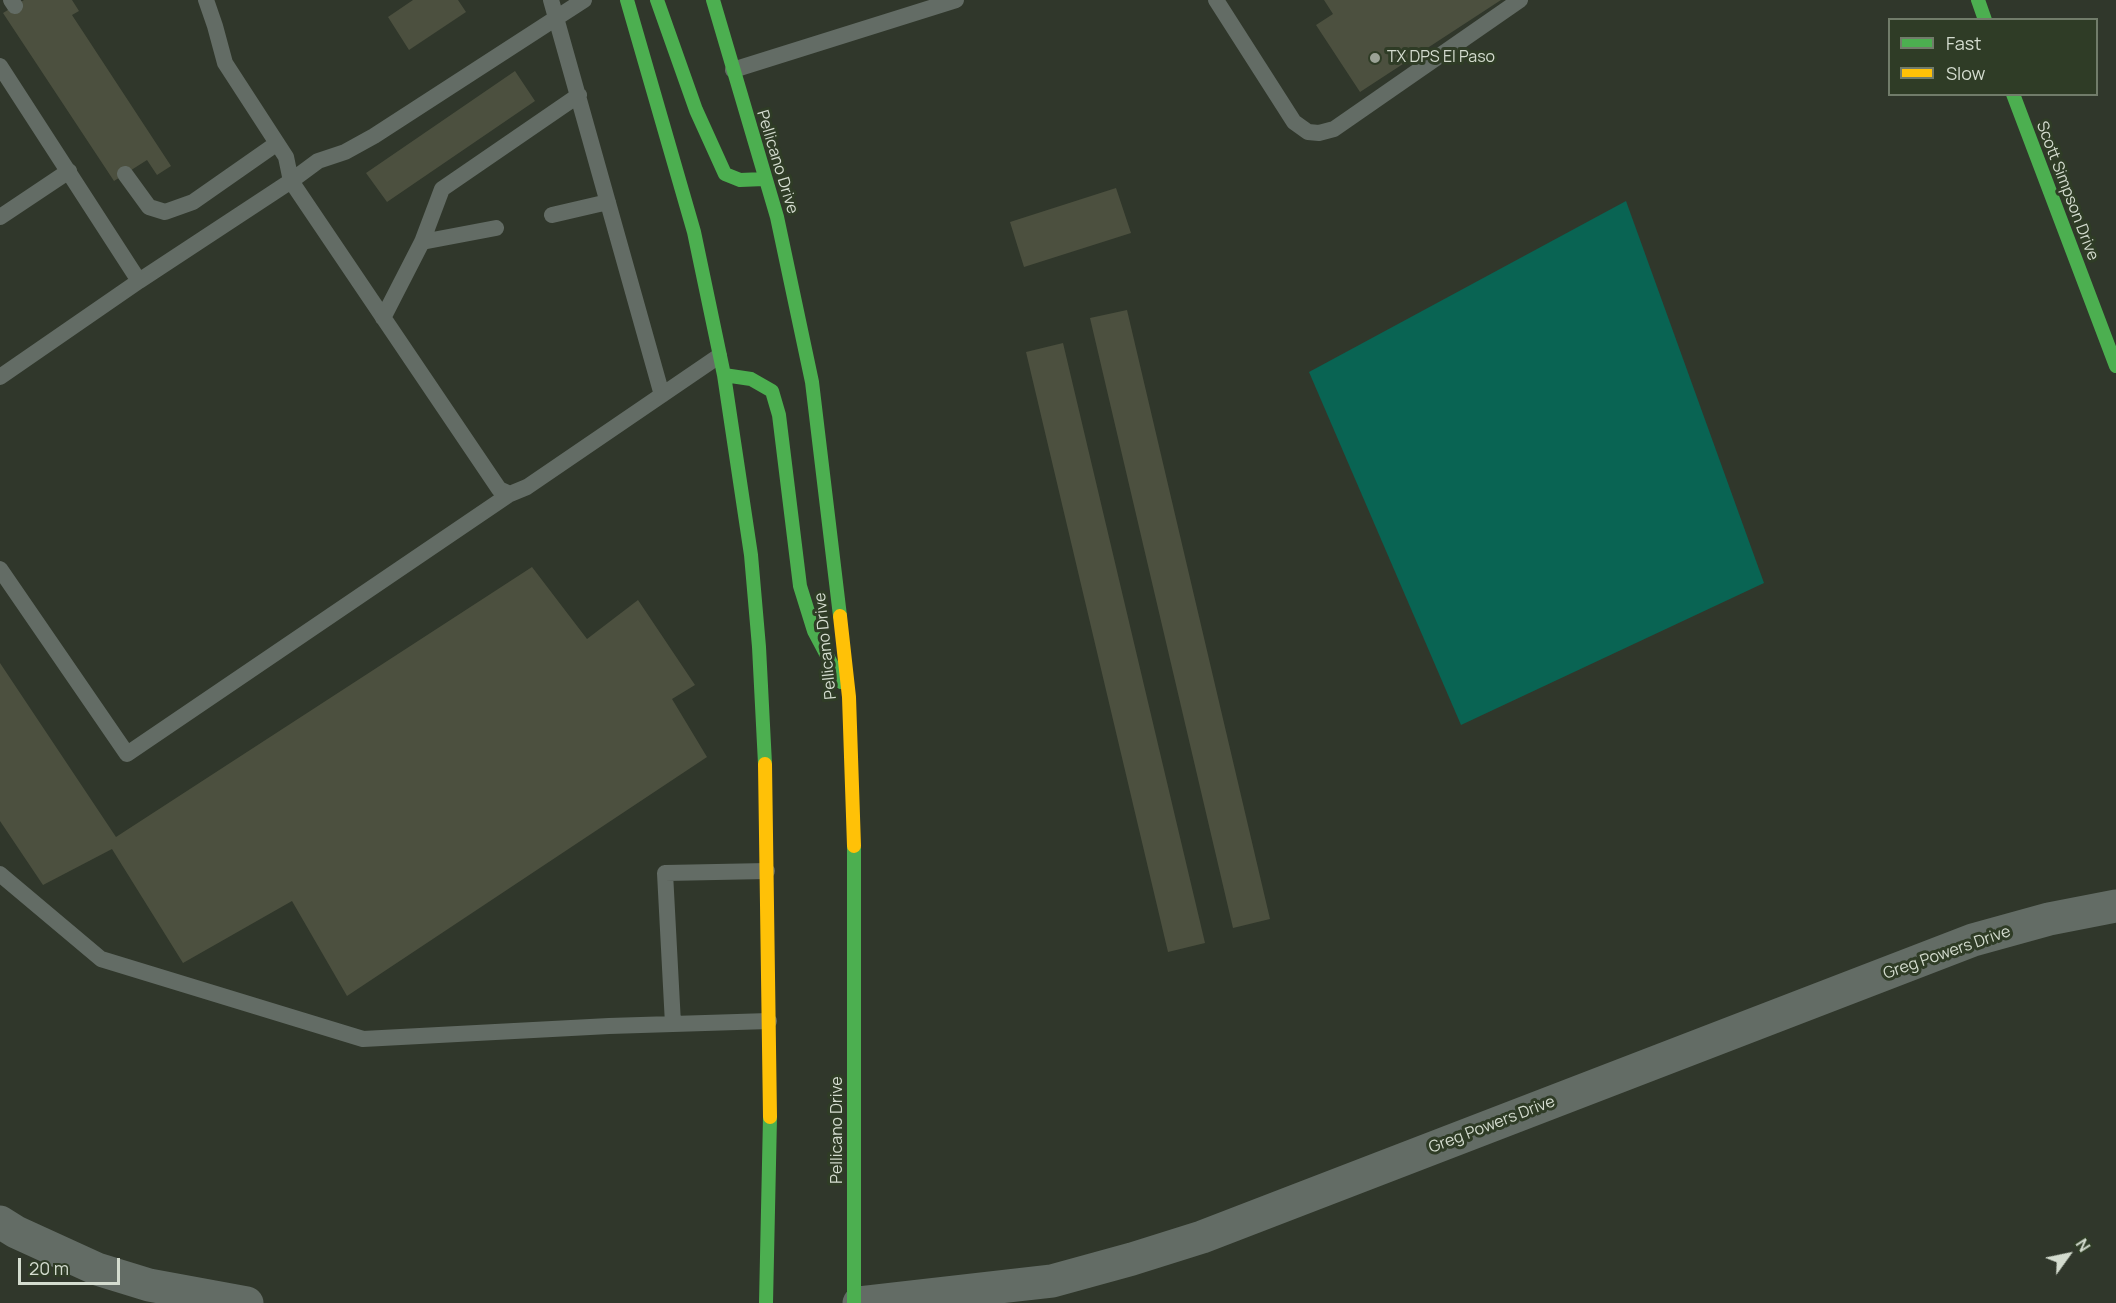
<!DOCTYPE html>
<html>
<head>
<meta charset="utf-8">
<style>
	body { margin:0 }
	#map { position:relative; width:2116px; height:1303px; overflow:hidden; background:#30372b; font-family:Manrope,sans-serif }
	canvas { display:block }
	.legend { position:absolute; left:1888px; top:18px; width:210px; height:78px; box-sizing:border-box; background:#2f3c26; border:2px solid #717c6a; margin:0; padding:8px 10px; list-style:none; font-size:18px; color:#d4dccf }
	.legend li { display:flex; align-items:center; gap:12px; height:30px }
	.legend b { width:30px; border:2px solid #717c6a }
	.north { position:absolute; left:2038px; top:1225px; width:60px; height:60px; -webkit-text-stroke:4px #2f3c26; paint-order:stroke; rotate:57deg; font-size:16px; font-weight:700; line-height:24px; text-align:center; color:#d4dccf }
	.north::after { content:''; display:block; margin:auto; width:21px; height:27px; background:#d4dccf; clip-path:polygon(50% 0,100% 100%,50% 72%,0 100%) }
	.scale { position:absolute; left:18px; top:1258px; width:102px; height:27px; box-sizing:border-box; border:3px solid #d4dccf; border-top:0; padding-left:8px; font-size:18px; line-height:21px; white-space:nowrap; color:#d4dccf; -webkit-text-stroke:4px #2f3c26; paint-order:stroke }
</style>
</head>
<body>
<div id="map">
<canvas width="2116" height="1303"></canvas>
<ul class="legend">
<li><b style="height:8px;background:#4caf50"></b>Fast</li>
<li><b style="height:8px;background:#ffc107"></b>Slow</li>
</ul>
<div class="north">N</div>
<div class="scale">20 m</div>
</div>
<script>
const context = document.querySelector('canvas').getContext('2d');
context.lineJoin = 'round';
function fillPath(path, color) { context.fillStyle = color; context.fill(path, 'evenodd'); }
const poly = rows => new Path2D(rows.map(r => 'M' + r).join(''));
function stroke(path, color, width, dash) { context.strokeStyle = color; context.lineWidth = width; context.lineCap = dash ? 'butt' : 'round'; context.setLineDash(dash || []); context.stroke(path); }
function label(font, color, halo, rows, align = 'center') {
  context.font = font + ' Manrope,sans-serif'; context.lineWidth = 6; context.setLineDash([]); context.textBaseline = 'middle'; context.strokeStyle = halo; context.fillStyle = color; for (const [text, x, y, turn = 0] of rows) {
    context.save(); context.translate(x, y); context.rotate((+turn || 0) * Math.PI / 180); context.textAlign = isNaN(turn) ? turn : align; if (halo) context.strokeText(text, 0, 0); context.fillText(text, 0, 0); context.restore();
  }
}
fillPath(poly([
	[1626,201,1764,583,1461,725,1309,372]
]), '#096453');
fillPath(poly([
	[24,0,72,0,79,11,72,15,171,166,157,175,147,160,114,181,3,13],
	[413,0,458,0,466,12,409,50,388,17],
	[1324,0,1501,0,1360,92,1316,25,1333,14],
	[515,71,535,101,387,202,366,173],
	[1116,188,1131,233,1024,267,1010,222],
	[1127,310,1270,919,1233,928,1090,318],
	[1063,343,1205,943,1168,952,1026,352],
	[532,567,587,639,638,600,695,685,672,699,707,757,347,996,292,901,183,963,112,849,43,885,0,821,0,663,116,837]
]), '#4c503f');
stroke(poly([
	[11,0,15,6],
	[551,0,662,395],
	[584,0,374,136,345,152,318,161,291,181,499,489,510,494,527,487,719,356],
	[1216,0,1294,122,1308,132,1319,133,1334,129,1520,0],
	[0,66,139,281],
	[733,70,956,0],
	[125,174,149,207,165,212,193,202,276,144],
	[552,215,608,202],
	[0,217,69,171],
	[422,242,496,228],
	[383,318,422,242,442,189,579,95],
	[0,377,139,281,291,181,286,157,225,63,215,26,206,0],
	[0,569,127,754,510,494],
	[0,874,101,959,363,1039,609,1026,769,1021],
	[673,1024,665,873,767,871]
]), '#636c65', 16);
stroke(poly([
	[0,1222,16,1232,97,1269,149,1285,247,1303],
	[859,1303,1052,1281,1132,1259,1202,1237,1973,940,2049,919,2116,906]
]), '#636c65', 33);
stroke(poly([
	[627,0,694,232,724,375,751,555,759,647,765,764],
	[657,0,696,110,725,174,740,180,764,179],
	[713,0,777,217,812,382,840,616],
	[1978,0,1985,20],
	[2013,94,2116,366],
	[724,375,751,379,772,391,779,415,800,586,814,631,841,682],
	[854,846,854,1303],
	[766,1303,770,1117]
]), '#4caf50', 14);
stroke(poly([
	[840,616,849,697,854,846],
	[765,764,770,1117]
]), '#ffc107', 14);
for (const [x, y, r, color] of [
	[1375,58,6,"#9ba296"]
]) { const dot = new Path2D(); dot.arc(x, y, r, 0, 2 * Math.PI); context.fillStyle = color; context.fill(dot); stroke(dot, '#2f3c26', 2); }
label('16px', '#d4dccf', '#2f3c26', [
	["TX DPS El Paso",1387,58]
], 'left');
label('16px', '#d4dccf', '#2f3c26', [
	["Pellicano Drive",777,162,73],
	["Scott Simpson Drive",2067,191,69],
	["Pellicano Drive",826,646,-96],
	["Greg Powers Drive",1947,953,-19],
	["Greg Powers Drive",1492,1125,-21],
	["Pellicano Drive",838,1130,-90]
]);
</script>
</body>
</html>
